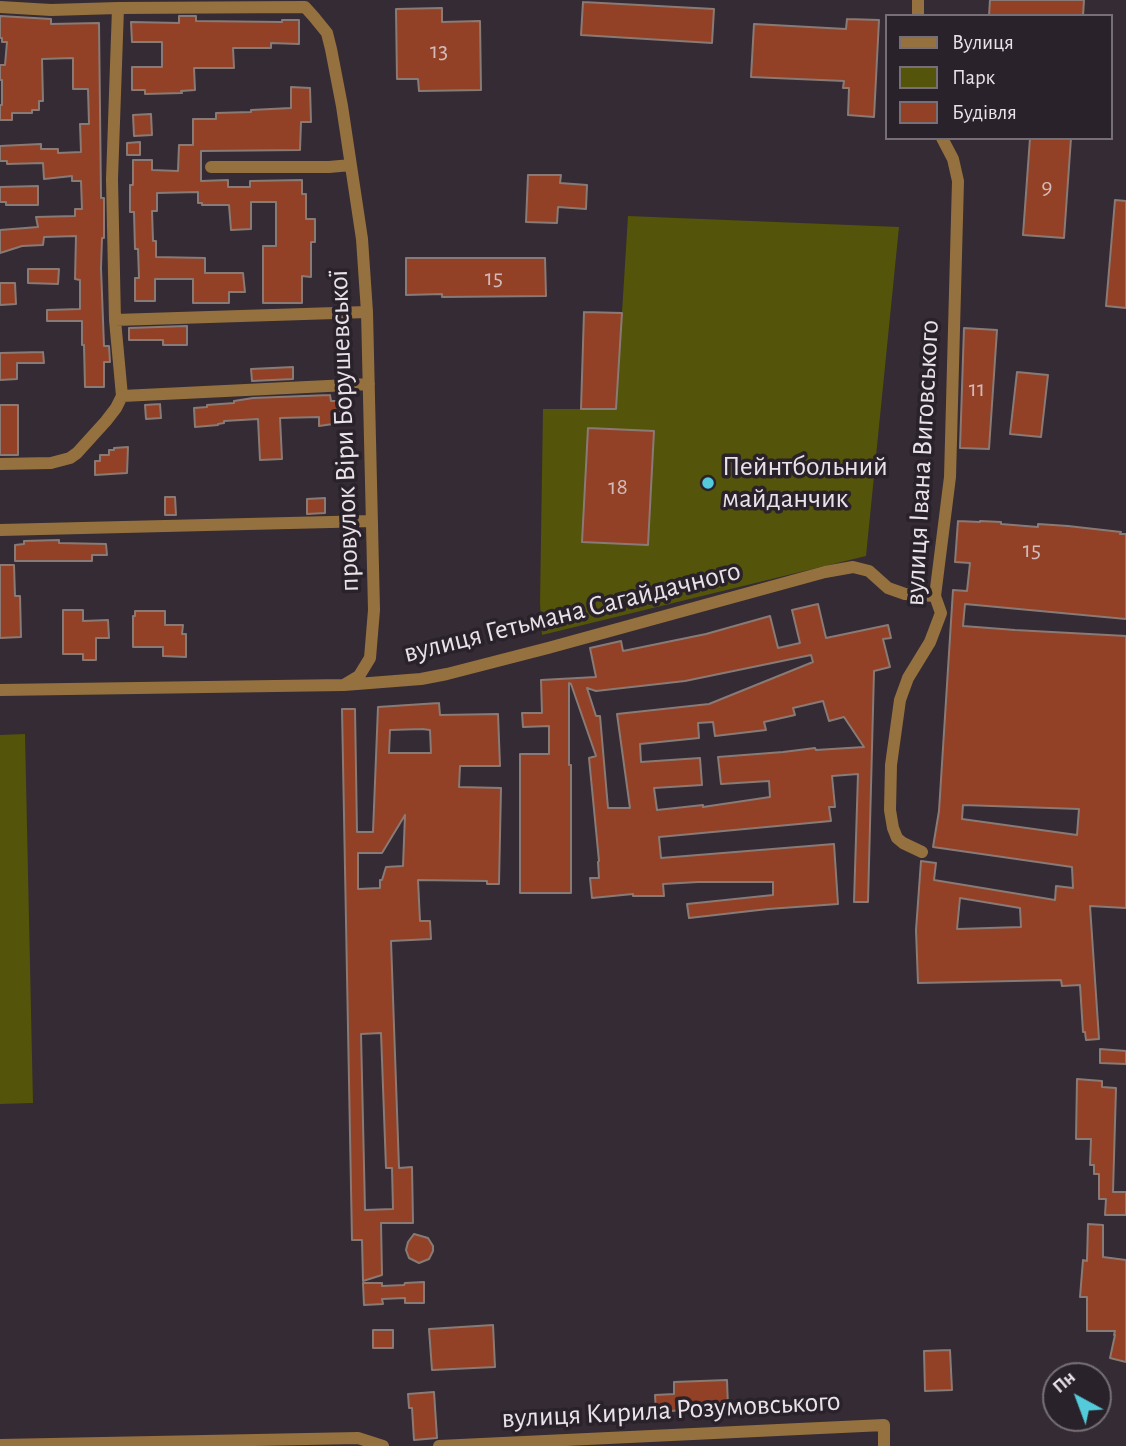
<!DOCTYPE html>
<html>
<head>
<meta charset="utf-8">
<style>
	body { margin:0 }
	#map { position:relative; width:1126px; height:1446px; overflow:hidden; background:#352b34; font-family:"Alegreya Sans",sans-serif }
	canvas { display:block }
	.legend { position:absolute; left:885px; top:14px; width:228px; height:126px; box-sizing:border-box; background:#2a222a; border:2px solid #766f76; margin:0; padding:9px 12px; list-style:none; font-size:21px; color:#e9e3e9 }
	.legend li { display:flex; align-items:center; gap:14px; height:35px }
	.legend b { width:35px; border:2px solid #766f76 }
	.north { position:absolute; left:1042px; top:1362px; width:70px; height:70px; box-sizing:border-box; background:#2a222a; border:2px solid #766f76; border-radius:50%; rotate:319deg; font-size:19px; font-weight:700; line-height:28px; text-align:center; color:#e9e3e9 }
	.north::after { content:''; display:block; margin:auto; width:24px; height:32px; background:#53cbdb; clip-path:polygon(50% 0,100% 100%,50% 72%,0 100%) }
</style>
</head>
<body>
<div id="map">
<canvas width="1126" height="1446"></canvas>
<ul class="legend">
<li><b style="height:9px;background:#94713f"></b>Вулиця</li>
<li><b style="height:19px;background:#54540a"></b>Парк</li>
<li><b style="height:19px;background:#924026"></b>Будівля</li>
</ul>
<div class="north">Пн</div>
</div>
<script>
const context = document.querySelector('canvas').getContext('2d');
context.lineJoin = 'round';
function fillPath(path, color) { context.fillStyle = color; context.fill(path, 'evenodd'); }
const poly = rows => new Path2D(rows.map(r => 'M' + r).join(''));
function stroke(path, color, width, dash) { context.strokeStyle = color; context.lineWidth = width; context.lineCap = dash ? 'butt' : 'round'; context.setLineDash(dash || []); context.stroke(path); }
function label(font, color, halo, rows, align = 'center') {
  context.font = font + ' "Alegreya Sans",sans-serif'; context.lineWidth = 7; context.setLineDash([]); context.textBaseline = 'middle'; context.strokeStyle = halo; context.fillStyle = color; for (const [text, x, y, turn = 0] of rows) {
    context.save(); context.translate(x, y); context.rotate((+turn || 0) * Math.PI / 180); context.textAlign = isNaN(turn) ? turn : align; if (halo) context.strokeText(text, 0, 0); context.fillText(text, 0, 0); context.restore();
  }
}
fillPath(poly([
	[628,216,899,227,866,556,542,635,540,603,543,409,616,409],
	[25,734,33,1103,0,1104,0,735]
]), '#54540a');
const building = poly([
	[990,0,1084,0,1083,16,989,16,990,0],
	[583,2,714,9,712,43,581,35,583,2],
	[442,8,442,22,480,21,481,90,419,91,418,79,397,79,396,9,442,8],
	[0,16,51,19,51,24,99,23,101,198,104,198,104,238,102,238,101,268,104,346,109,346,110,362,104,362,104,387,85,387,84,345,82,345,82,321,47,321,47,310,80,309,80,280,75,279,76,236,44,237,43,245,22,246,0,253,0,230,38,227,36,217,75,216,75,209,82,209,81,181,72,181,72,176,44,179,43,163,7,164,7,161,0,161,0,146,41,144,41,149,58,149,58,153,81,152,80,124,89,124,88,89,73,89,73,58,42,59,43,101,39,101,39,110,32,110,32,113,12,113,12,120,0,120,0,105,2,105,2,80,0,80,0,65,5,65,7,42,2,42,2,38,0,38,0,16],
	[179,16,196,16,196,21,282,22,282,20,299,20,299,44,271,43,271,48,233,48,234,68,194,68,195,90,181,91,182,93,145,94,145,90,132,90,132,67,162,67,162,42,132,42,131,22,179,23,179,16],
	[847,19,879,20,874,117,848,115,849,88,843,88,844,81,751,77,754,24,846,29,847,19],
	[291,87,310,88,311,122,301,122,300,150,201,151,201,181,228,180,228,187,250,187,250,181,302,180,302,194,306,194,306,219,315,219,315,242,311,242,311,277,302,276,302,303,263,303,263,246,276,246,276,202,251,202,251,229,231,230,229,205,202,205,202,203,198,203,198,192,157,193,157,211,152,211,153,241,156,241,156,257,205,258,205,273,243,273,245,292,229,292,229,303,193,303,193,279,155,279,155,301,135,301,135,278,139,278,138,249,135,249,134,212,130,212,130,185,133,185,133,160,152,160,152,170,178,171,179,145,193,145,193,119,216,119,216,113,251,112,251,110,291,108,291,87],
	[151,114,152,135,134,136,133,115,151,114],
	[1030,138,1071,138,1064,238,1023,235,1030,138],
	[140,142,140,155,127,155,127,143,140,142],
	[528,175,561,175,560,183,587,185,586,209,558,207,557,223,526,222,528,175],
	[38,186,38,205,6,205,6,202,0,202,0,187,38,186],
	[1115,200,1126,201,1126,308,1106,306,1115,200],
	[406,258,545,258,546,296,442,297,442,294,406,295,406,258],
	[28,269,59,269,58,284,28,283,28,269],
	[0,283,15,283,16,304,0,305,0,283],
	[584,312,622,313,616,409,581,409,584,312],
	[187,326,187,345,163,345,163,340,129,340,129,328,187,326],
	[964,328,997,330,989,449,960,448,964,328],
	[43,352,44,363,17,363,17,379,0,380,0,353,43,352],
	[293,367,293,379,252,381,251,369,293,367],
	[1017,372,1048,375,1041,437,1010,434,1017,372],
	[330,395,331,401,340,401,340,423,319,426,319,417,280,418,282,459,260,460,258,419,224,421,224,423,218,424,218,425,195,427,194,408,207,407,207,405,234,403,234,401,253,398,330,395],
	[160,404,161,418,146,419,145,405,160,404],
	[0,405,18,405,18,455,0,455,0,405],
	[588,428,654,431,648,545,582,542,588,428],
	[128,447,127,473,95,475,95,461,100,461,100,455,109,455,109,450,114,450,114,448,128,447],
	[165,497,175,497,176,515,165,515,165,497],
	[325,498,325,513,307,514,307,499,325,498],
	[958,521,980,522,980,521,1001,522,1001,524,1038,527,1038,524,1068,526,1121,532,1120,534,1126,534,1126,619,965,604,963,626,1015,630,1126,636,1126,908,1090,906,1099,1039,1086,1040,1085,1032,1083,1032,1080,985,1062,986,1061,980,918,983,916,930,921,861,936,863,934,880,1055,900,1056,886,1073,888,1072,867,933,847,939,811,953,590,967,591,970,563,955,562,958,521],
	[963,805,1079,809,1077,835,962,819,963,805],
	[960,898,1020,908,1021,927,957,929,960,898],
	[59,540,59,543,106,544,107,555,92,555,92,561,15,561,15,545,24,544,24,541,59,540],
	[0,565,14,565,15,596,20,596,21,637,0,638,0,565],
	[818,604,826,638,888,625,891,638,883,639,890,667,874,671,868,902,854,902,858,774,832,776,835,807,829,807,831,821,659,837,661,858,834,844,838,904,768,909,689,918,687,904,773,895,773,882,698,882,663,884,664,896,633,896,633,894,592,898,590,878,599,878,598,862,599,861,589,758,596,756,571,684,569,683,569,765,571,765,571,893,520,893,520,754,549,754,549,726,523,727,522,713,542,713,541,680,596,677,590,648,621,641,623,651,706,634,770,616,778,648,800,643,792,610,818,604],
	[811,655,813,662,709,704,617,714,630,808,608,808,600,716,596,716,587,688,596,691,685,681,811,655],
	[823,701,829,721,844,717,864,747,816,750,815,748,783,752,718,757,721,784,769,781,770,797,703,807,703,805,657,810,654,788,702,785,700,758,641,762,640,744,699,738,698,723,713,722,715,736,766,730,764,722,795,715,793,708,823,701],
	[63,610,83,610,83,621,108,620,109,638,96,638,96,660,83,660,83,654,63,654,63,610],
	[135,611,165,611,165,625,183,625,182,634,186,634,186,657,163,656,163,647,133,647,133,616,135,616,135,611],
	[439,703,440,715,498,714,500,766,460,766,459,787,501,788,499,884,487,884,487,881,418,880,420,921,430,921,431,939,391,941,399,1168,412,1167,413,1223,381,1223,382,1275,363,1281,362,1240,352,1240,342,709,355,709,357,832,373,832,378,707,439,703],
	[422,729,430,730,431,753,389,753,390,730,422,729],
	[405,815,403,866,386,867,382,880,380,880,380,888,358,889,358,853,382,853,405,815],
	[381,1033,386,1168,392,1168,393,1209,365,1210,361,1034,381,1033],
	[1100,1049,1126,1051,1126,1064,1100,1063,1100,1049],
	[1077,1079,1102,1081,1102,1087,1116,1088,1113,1192,1126,1192,1126,1215,1105,1215,1106,1199,1099,1199,1099,1174,1094,1174,1094,1165,1090,1165,1091,1139,1076,1139,1077,1079],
	[1088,1224,1103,1225,1103,1257,1126,1260,1126,1362,1110,1358,1115,1335,1114,1335,1115,1331,1087,1331,1087,1297,1080,1297,1083,1260,1087,1261,1088,1224],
	[414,1234,428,1238,433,1246,433,1251,429,1259,419,1263,409,1258,406,1250,408,1242,414,1234],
	[424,1282,424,1303,405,1303,405,1298,382,1299,383,1304,364,1305,363,1283,382,1283,382,1286,404,1285,405,1283,424,1282],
	[493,1325,495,1367,432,1370,429,1329,493,1325],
	[373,1330,393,1330,393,1348,373,1348,373,1330],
	[950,1350,952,1390,925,1391,924,1351,950,1350],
	[727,1380,728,1407,656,1412,655,1395,674,1394,674,1382,727,1380],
	[434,1392,437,1438,414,1440,412,1408,409,1408,408,1394,434,1392]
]);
fillPath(building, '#924026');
stroke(building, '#897a75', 2);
stroke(poly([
	[0,7,51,10,118,8,305,7,314,17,327,33,331,49,342,106,362,239,367,312,374,610,370,658,359,676,344,685],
	[918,16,918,0],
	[211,167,329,167,351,165],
	[115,320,367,312],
	[122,396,369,384],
	[0,464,51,463,70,458,77,453,106,421,116,408,122,396,115,320,112,179,118,8],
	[0,530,372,521],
	[0,690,344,685,421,679,447,674,548,648,825,572,853,567,869,571,888,588,905,594,935,596],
	[922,852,903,843,897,838,893,828,890,810,891,765,900,700,908,678,930,642,941,613,935,596,950,477,958,181,953,159,942,138],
	[0,1445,358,1438,383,1446],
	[439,1446,884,1425,884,1446]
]), '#94713f', 12);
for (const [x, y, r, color] of [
	[708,483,7,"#53cbdb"]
]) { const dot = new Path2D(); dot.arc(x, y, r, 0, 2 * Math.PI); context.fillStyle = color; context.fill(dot); stroke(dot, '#2a222a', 2.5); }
label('24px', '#d3bab8', null, [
	["13",439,51],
	["9",1047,187],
	["15",494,278],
	["11",977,389],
	["18",618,487],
	["15",1032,550]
]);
label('28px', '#e9e3e9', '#2a222a', [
	["провулок Віри Борушевської",344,431,-92],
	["вулиця Івана Виговського",922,463,-87],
	["вулиця Гетьмана Сагайдачного",572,612,-14],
	["вулиця Кирила Розумовського",671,1410,-3]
]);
label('28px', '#e9e3e9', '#2a222a', [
	["Пейнтбольний",722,467],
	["майданчик",722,499]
], 'left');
</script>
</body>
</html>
